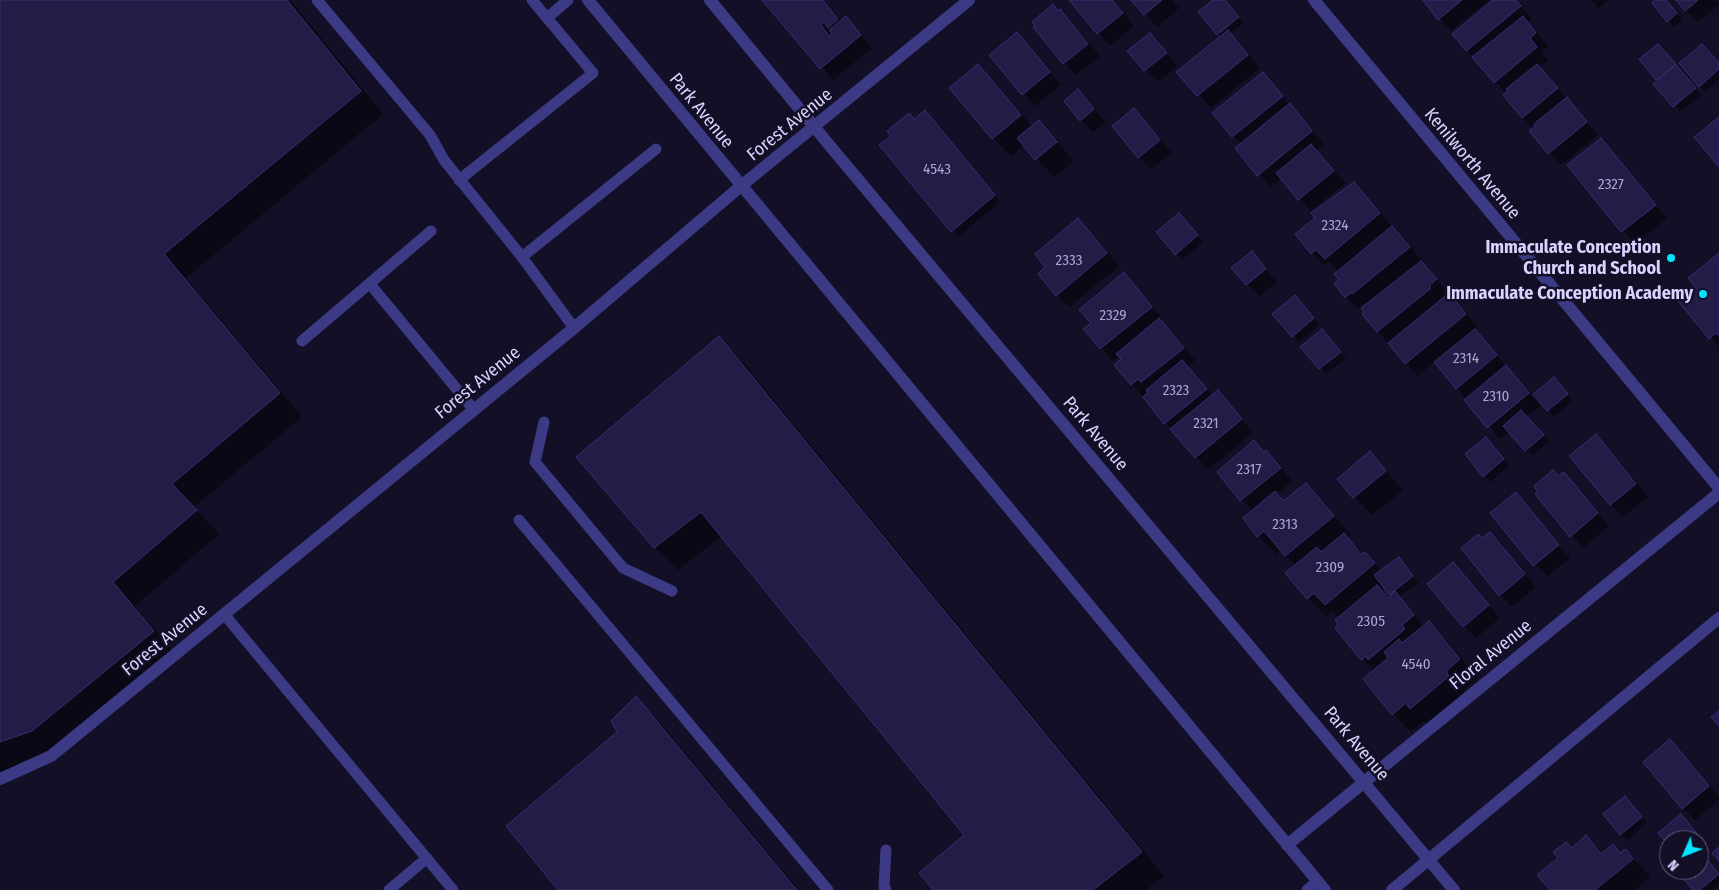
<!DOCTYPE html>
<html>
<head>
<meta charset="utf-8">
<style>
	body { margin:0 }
	#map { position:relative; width:1719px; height:890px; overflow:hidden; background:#130f26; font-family:"Fira Sans Condensed",sans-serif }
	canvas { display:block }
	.north { position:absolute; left:1659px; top:830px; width:50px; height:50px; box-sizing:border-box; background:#130f26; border:1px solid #625e7d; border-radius:50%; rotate:226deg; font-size:14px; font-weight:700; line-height:20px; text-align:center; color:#d9d4ff }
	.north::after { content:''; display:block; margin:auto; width:18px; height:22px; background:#00e5ff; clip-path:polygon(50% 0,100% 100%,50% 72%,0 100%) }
</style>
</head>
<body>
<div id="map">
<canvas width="1719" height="890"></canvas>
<div class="north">N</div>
</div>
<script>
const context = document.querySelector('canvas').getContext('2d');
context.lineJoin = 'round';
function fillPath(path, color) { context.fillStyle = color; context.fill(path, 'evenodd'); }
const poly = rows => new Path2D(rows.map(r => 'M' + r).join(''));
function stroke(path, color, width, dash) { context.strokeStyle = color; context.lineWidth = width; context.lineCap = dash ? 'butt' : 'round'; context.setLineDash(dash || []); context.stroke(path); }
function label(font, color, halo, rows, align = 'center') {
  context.font = font + ' "Fira Sans Condensed",sans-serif'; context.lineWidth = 5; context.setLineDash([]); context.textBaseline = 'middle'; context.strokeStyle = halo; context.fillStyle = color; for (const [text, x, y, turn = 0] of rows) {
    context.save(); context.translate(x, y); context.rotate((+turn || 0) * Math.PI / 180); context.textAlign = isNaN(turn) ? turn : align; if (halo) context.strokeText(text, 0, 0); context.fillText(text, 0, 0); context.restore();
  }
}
fillPath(poly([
	[0,0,290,0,383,114,186,278,302,417,194,507,219,534,135,606,176,654,55,754,0,773],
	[764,0,824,0,842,21,846,18,872,48,833,80],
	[1070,0,1112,0,1134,26,1110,46],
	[1133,0,1172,0,1179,8,1157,27],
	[1215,0,1224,0,1243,23,1230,34,1260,68,1211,108,1178,72,1221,37,1218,34],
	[1424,0,1489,0,1451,31],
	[1495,0,1516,0,1532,19,1528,23,1548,46,1542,51,1548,60,1539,67,1598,135,1561,165,1549,153,1534,129,1522,117,1506,94,1453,34],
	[1591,0,1608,0,1599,8],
	[1657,0,1666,0,1682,20,1674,27,1668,21],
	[1677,0,1717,0,1719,4,1698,22],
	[1053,6,1072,23,1100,56,1076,75,1064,63],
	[1017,34,1061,85,1035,106,990,55],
	[1150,34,1178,66,1158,82,1129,51],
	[1658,45,1701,95,1680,112,1657,79],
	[1719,64,1719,80,1705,92,1699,86],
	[978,65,1033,127,1039,122,1074,161,1054,177,1024,145,1011,156,993,138],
	[1263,74,1324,144,1316,150,1345,183,1311,211,1282,178,1271,187,1237,149,1242,144,1233,136],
	[1078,91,1106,122,1093,132,1081,120],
	[1134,110,1172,153,1151,169,1139,157],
	[931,118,1000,202,958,237,881,145,915,120],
	[1600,140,1667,218,1635,244,1569,166],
	[1354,184,1405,240,1421,260,1420,261,1477,326,1474,329,1540,406,1527,417,1549,441,1532,456,1509,432,1500,439,1435,361,1418,376,1378,332,1366,306,1364,304,1358,309,1345,297,1339,272,1329,262,1324,265,1312,253],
	[1078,220,1119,266,1069,307,1057,295,1047,267],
	[1185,221,1203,242,1182,260,1176,254],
	[1251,253,1277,282,1259,297,1233,268],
	[1719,254,1719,347,1680,301,1697,287],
	[1124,274,1163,319,1161,322,1195,360,1188,367,1213,396,1218,392,1253,432,1208,470,1132,384,1119,356,1113,361,1085,329,1093,323],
	[1301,303,1319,325,1299,342,1293,336],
	[1328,336,1346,358,1326,374,1302,347],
	[719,338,742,361,1164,876,1146,890,935,890,965,835,722,536,678,570,655,547],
	[1559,384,1573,401,1554,416,1535,394],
	[1596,435,1648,497,1623,517,1611,504],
	[1486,438,1509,466,1490,482,1484,476],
	[1254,442,1278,464,1292,481,1276,494,1284,502,1306,484,1351,535,1347,538,1382,571,1404,564,1418,583,1399,597,1424,626,1429,623,1447,641,1478,678,1463,690,1466,695,1429,726,1424,721,1411,732,1393,714,1374,671,1336,628,1340,625,1339,618,1332,611,1326,616,1308,598,1296,566,1281,550,1276,554,1258,536,1253,512,1218,472],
	[1385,588,1392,597,1390,598,1382,591],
	[1370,453,1403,490,1372,515,1354,497],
	[1564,473,1609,526,1583,548,1536,494],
	[1515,494,1570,558,1547,577,1492,513],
	[1490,534,1536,587,1512,607,1500,595,1482,540],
	[1453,564,1500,618,1476,638,1464,626],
	[636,698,659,721,799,890,559,890],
	[1670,741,1719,797,1719,800,1695,820,1683,808],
	[1625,798,1647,823,1627,840,1621,834],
	[1687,821,1704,842,1699,847,1699,840,1669,840,1669,844,1660,833],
	[1586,837,1603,854,1621,854,1626,850,1650,877,1635,890,1551,890,1572,849],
	[1699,850,1719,873,1719,885,1713,890,1695,890,1678,870,1699,870]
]), '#0007');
const building = poly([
	[0,0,287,0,361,91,164,254,280,393,172,484,197,510,113,582,154,631,32,731,0,742,0,0],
	[762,0,823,0,838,19,828,28,824,22,821,25,830,37,832,34,829,30,846,16,861,35,820,69,762,0],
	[1069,0,1112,0,1123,13,1097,34,1069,0],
	[1131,0,1162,0,1144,15,1131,0],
	[1213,0,1225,0,1239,17,1217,35,1198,12,1213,0],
	[1423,0,1462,0,1438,20,1423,0],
	[1493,0,1516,0,1521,6,1466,51,1452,34,1493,0],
	[1655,0,1666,0,1677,13,1667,22,1652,3,1655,0],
	[1676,0,1698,0,1685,11,1676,0],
	[1053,4,1058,11,1060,9,1088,44,1063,64,1033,27,1035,26,1032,22,1053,4],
	[1523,16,1536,33,1530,38,1537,47,1494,83,1472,57,1523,16],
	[1228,30,1248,55,1197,96,1176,72,1228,30],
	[1017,32,1050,72,1022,95,989,55,1017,32],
	[1150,33,1167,53,1144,71,1127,51,1150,33],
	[1658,44,1676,64,1656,80,1639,59,1658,44],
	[1702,44,1719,63,1719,69,1699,87,1679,63,1702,44],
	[978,64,1021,115,992,139,949,88,978,64],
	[1537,64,1558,88,1522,118,1503,95,1508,91,1506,89,1537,64],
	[1676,65,1696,88,1673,107,1653,84,1676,65],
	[1263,72,1283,96,1232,137,1212,113,1263,72],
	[1078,89,1094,109,1080,121,1064,101,1078,89],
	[1567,97,1587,122,1548,154,1529,131,1535,126,1534,124,1567,97],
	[1290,103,1312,131,1257,176,1235,148,1290,103],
	[1134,108,1160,140,1138,158,1112,126,1134,108],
	[925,110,995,195,951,232,879,145,891,136,887,131,909,113,914,119,925,110],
	[1719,117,1719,167,1694,137,1719,117],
	[1039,120,1057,142,1035,160,1017,138,1039,120],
	[1601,138,1656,205,1621,232,1567,165,1601,138],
	[1311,144,1334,171,1298,200,1276,173,1311,144],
	[1354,182,1380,213,1325,259,1316,250,1311,254,1295,234,1315,218,1311,213,1354,182],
	[1179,213,1198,235,1175,255,1156,232,1179,213],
	[1078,218,1107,253,1056,296,1038,274,1045,267,1035,254,1078,218],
	[1392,226,1410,247,1352,294,1351,292,1345,298,1334,284,1339,280,1334,274,1392,226],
	[1252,251,1266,269,1246,285,1231,268,1252,251],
	[1719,253,1719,336,1716,333,1709,339,1678,301,1695,287,1688,278,1719,253],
	[1421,261,1437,279,1429,286,1431,288,1377,332,1362,314,1364,312,1361,308,1421,261],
	[1124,272,1152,307,1100,349,1083,329,1091,323,1079,310,1124,272],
	[1449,293,1466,314,1405,364,1388,343,1449,293],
	[1295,295,1314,318,1292,337,1272,314,1295,295],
	[1159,318,1184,348,1141,382,1138,379,1131,385,1114,365,1121,359,1116,354,1159,318],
	[1322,329,1341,352,1319,369,1300,347,1322,329],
	[1475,329,1497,355,1456,389,1434,362,1475,329],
	[719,336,1142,852,1093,890,933,890,919,873,964,835,701,512,654,548,576,457,719,336],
	[1182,360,1207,389,1164,424,1143,397,1148,392,1146,390,1182,360],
	[1506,365,1529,393,1487,428,1464,400,1506,365],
	[1554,377,1568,394,1547,411,1533,394,1554,377],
	[1218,390,1242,419,1195,458,1170,429,1218,390],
	[1521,410,1544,435,1525,451,1503,426,1521,410],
	[1596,434,1636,484,1610,505,1569,456,1596,434],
	[1486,437,1504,459,1483,477,1465,454,1486,437],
	[1254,440,1264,452,1266,450,1281,468,1240,501,1217,472,1254,440],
	[1370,451,1386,471,1353,498,1337,479,1370,451],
	[1553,470,1558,476,1564,472,1598,513,1570,537,1535,494,1538,492,1534,486,1553,470],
	[1306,483,1334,516,1285,556,1264,531,1257,537,1243,518,1275,491,1283,501,1306,483],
	[1516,492,1559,545,1533,566,1490,513,1516,492],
	[1490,532,1525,574,1499,596,1461,548,1478,534,1482,538,1490,532],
	[1344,533,1361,554,1365,552,1375,563,1325,605,1314,593,1307,599,1285,573,1317,547,1321,552,1344,533],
	[1399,557,1413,576,1389,595,1374,575,1399,557],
	[1453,562,1489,605,1463,627,1427,584,1453,562],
	[1377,585,1388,598,1395,591,1414,615,1402,625,1405,629,1368,660,1366,656,1361,660,1335,628,1338,624,1335,620,1377,585],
	[1429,621,1460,659,1446,671,1449,676,1410,709,1406,703,1392,715,1363,679,1388,658,1384,652,1399,639,1402,643,1429,621],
	[636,696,797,890,558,890,506,826,617,732,611,721,636,696],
	[1719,711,1719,726,1711,717,1719,711],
	[1670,739,1709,786,1682,809,1643,762,1670,739],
	[1625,796,1642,817,1620,835,1603,814,1625,796],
	[1681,814,1699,836,1694,840,1669,840,1669,846,1658,833,1681,814],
	[1586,835,1601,854,1613,844,1620,853,1626,849,1633,859,1595,890,1550,890,1537,875,1558,858,1553,852,1566,842,1572,848,1586,835],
	[1719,847,1719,861,1712,853,1719,847],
	[1699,849,1719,874,1700,890,1693,890,1676,870,1699,870,1699,849]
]);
fillPath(building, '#241b47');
stroke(building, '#3b2d73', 1);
stroke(poly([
	[317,0,430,135,444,160,522,257,574,328],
	[547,18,568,0],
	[459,180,593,73,532,0],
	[522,257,656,149],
	[370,284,474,410],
	[302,341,431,231],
	[544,422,535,462,623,568,672,591],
	[519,520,828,890],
	[224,614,453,890],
	[886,850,884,887,886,890],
	[389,890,427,858],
	[1307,890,1318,881]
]), '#3d3a85', 11);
stroke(poly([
	[588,0,1325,890],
	[710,0,830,146,1454,890],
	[1314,0,1719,488],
	[0,779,51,756,574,328,741,186,969,0],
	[1287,845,1719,493],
	[1392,890,1719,618]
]), '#3d3a85', 12);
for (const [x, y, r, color] of [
	[1671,258,5,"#00e5ff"],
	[1703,294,5,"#00e5ff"]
]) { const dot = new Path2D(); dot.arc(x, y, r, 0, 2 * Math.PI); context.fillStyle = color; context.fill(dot); stroke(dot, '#130f26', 2); }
label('15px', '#aca6d1', null, [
	["4543",937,170],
	["2327",1611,185],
	["2324",1335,226],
	["2333",1069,261],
	["2329",1113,316],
	["2314",1466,359],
	["2323",1176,391],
	["2310",1496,397],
	["2321",1206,424],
	["2317",1249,470],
	["2313",1285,525],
	["2309",1330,568],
	["2305",1371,622],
	["4540",1416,665]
]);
label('18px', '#d9d4ff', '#130f26', [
	["Park Avenue",701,111,51],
	["Forest Avenue",790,125,-39],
	["Kenilworth Avenue",1472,164,50],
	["Forest Avenue",478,383,-39],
	["Park Avenue",1095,434,50],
	["Forest Avenue",165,640,-39],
	["Floral Avenue",1491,655,-39],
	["Park Avenue",1356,744,50]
]);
label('bold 18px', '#d9d4ff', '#130f26', [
	["Immaculate Conception",1661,248],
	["Church and School",1661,269],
	["Immaculate Conception Academy",1693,294]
], 'right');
</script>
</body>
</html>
